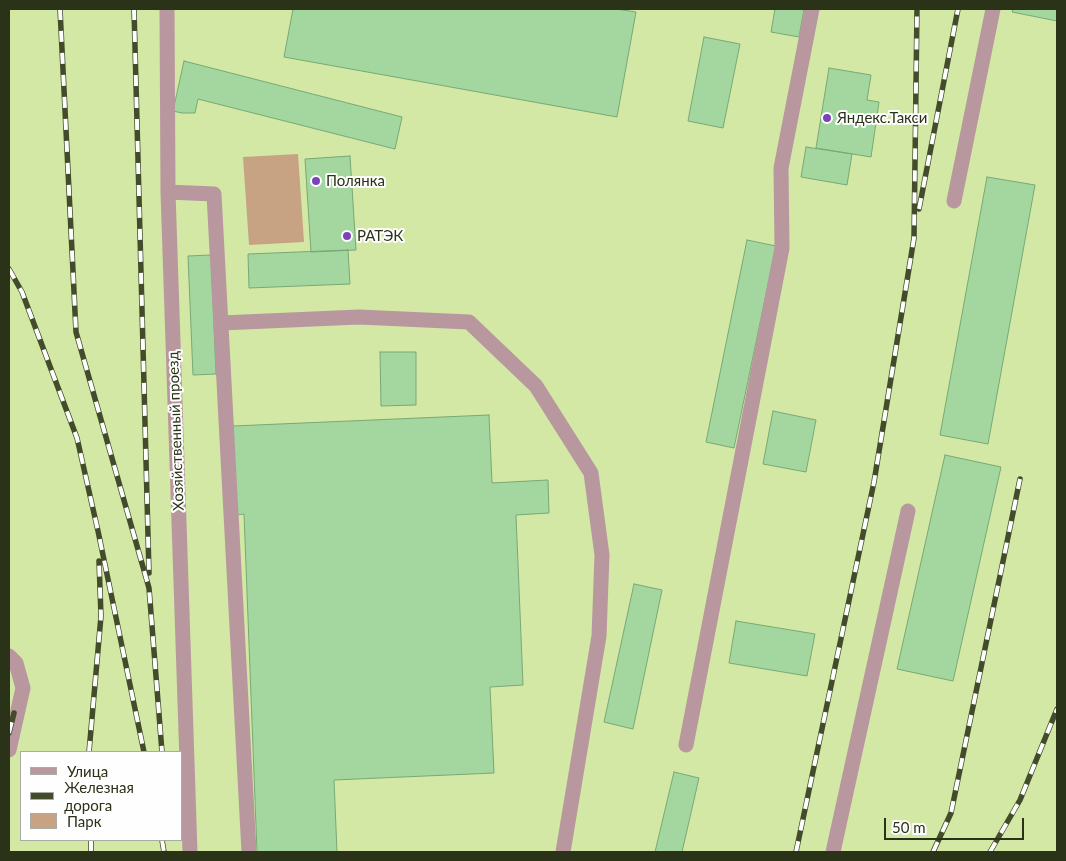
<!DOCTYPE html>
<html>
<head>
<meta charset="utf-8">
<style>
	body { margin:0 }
	#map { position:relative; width:1066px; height:861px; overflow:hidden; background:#d2e8a4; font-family:Lato,sans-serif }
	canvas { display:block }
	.frame { position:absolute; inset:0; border:10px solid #2a3217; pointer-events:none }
	.legend { position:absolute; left:20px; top:751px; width:162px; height:90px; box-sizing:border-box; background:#fefefe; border:1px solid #a9aca2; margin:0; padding:6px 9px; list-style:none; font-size:15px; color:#2a3217 }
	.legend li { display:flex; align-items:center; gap:10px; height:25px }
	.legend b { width:25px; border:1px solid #a9aca2 }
	.scale { position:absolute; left:884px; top:818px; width:140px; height:22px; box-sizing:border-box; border:2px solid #2a3217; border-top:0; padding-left:6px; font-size:15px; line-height:18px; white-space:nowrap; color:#2a3217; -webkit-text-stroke:4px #fefefe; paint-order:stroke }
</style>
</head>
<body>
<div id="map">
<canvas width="1066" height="861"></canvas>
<div class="frame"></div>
<ul class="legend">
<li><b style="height:6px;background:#b9979f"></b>Улица</li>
<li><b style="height:6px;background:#424c2b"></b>Железная дорога</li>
<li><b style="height:14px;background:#c8a383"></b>Парк</li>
</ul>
<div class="scale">50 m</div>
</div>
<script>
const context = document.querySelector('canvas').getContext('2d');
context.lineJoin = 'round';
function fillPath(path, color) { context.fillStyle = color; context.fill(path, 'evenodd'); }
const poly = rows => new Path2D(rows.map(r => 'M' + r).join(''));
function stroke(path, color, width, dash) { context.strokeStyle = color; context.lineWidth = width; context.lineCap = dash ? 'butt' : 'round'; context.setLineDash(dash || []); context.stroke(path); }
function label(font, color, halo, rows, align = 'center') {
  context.font = font + ' Lato,sans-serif'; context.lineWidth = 4; context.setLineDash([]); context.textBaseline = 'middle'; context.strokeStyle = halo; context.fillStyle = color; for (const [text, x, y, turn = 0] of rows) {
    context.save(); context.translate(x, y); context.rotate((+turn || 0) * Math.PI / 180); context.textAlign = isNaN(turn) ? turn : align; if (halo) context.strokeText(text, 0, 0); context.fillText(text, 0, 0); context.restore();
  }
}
fillPath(poly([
	[298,154,304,242,249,245,243,157]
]), '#c8a383');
const building = poly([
	[293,9,616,9,636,12,617,117,284,57,293,9],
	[775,9,804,9,799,37,771,32,775,9],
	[1013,9,1057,9,1057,21,1012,12,1013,9],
	[704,37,740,44,723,128,688,121,704,37],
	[184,61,402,117,395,149,198,99,195,113,182,113,173,111,184,61],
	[829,68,871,75,867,100,879,102,871,157,816,148,829,68],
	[806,147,852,154,847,185,801,177,806,147],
	[350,156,356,250,311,252,305,159,350,156],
	[987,177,1035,185,988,444,940,435,987,177],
	[747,240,776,246,734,448,706,442,747,240],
	[348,250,350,284,249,288,248,254,348,250],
	[211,255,216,374,193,375,188,256,211,255],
	[380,352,416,352,416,405,381,406,380,352],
	[773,411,816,420,806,472,763,464,773,411],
	[489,415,492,483,548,480,549,513,516,515,523,685,490,687,494,773,334,780,337,852,257,852,244,514,236,515,233,426,489,415],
	[945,455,1001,467,953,681,897,669,945,455],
	[634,584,662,590,633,729,604,722,634,584],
	[736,621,815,634,807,676,729,663,736,621],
	[674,772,699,778,682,852,655,852,674,772]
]);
fillPath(building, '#a4d7a0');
stroke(building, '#78a874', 1);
stroke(poly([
	[167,9,168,192,190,852],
	[168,192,214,194,249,852],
	[954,201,993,9],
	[221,323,359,317,469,322,536,386,591,473,602,555,599,636,563,852],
	[9,656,16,663,23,688,9,750],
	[686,745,782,248,781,168,812,9],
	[833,852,908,511]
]), '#b9979f', 15);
const rail = poly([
	[60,9,76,332,149,588,162,752],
	[134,9,149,573],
	[919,209,958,9],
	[9,269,22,292,77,438,98,531,144,752],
	[9,733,14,713],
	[89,752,101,616,99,561],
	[91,840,91,852],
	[162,840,164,852],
	[796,852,874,482,914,238,917,9],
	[933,852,951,813,1020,479],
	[990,852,1020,800,1057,709]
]);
stroke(rail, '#424c2b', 5.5);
stroke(rail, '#fefefe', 4, [11]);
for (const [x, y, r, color] of [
	[827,118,5,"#7c43b9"],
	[316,181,5,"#7c43b9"],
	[347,236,5,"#7c43b9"]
]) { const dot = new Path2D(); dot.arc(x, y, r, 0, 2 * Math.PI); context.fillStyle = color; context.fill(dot); stroke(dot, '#fefefe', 2); }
label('15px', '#2a3217', '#fefefe', [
	["Яндекс.Такси",837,118],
	["Полянка",326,181],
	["РАТЭК",357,236]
], 'left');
label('15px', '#2a3217', '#fefefe', [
	["Хозяйственный проезд",176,431,-92]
]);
</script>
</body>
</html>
